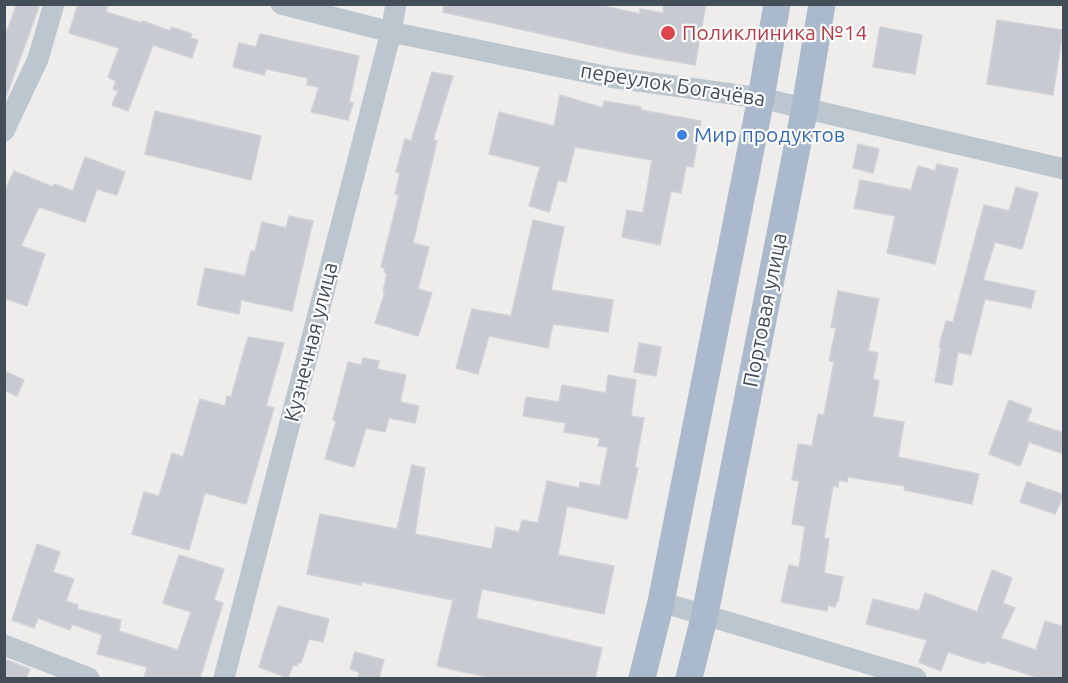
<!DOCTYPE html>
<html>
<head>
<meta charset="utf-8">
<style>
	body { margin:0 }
	#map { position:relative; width:1068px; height:683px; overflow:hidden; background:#efecec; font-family:Ubuntu,sans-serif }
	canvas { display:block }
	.frame { position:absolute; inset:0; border:6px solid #444e59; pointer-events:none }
</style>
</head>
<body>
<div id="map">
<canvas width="1068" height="683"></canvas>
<div class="frame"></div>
</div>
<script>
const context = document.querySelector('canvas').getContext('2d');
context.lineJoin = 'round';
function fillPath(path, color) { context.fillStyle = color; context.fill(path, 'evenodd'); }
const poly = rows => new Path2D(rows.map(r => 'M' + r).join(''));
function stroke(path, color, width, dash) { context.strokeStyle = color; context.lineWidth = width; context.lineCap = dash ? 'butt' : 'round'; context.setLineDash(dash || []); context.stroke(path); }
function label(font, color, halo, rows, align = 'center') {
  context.font = font + ' Ubuntu,sans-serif'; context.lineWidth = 4.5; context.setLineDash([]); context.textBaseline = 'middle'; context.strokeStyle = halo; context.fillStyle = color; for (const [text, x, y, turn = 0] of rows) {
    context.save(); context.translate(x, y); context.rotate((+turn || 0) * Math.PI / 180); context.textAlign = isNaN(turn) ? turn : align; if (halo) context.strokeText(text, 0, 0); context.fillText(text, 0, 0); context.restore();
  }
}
const building = poly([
	[17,4,40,4,6,97,4,96,4,38,17,4],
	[78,4,108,4,106,12,142,23,143,21,170,31,171,27,192,34,190,38,198,40,192,58,153,45,128,111,112,105,118,91,113,89,116,81,108,77,119,48,69,33,78,4],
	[444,4,595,4,640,14,640,9,663,13,664,4,706,4,695,65,632,54,443,12,444,4],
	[997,20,1063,30,1053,95,987,84,997,20],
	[880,27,922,35,915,74,873,67,880,27],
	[260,34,359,56,349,102,353,103,348,120,311,112,319,87,307,85,308,78,266,69,264,75,233,67,239,43,256,47,260,34],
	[432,72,453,76,433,140,437,141,413,243,429,247,418,289,432,293,418,336,375,323,385,292,383,292,387,273,384,272,385,268,381,267,399,195,395,194,400,173,396,172,405,139,411,141,432,72],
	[560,95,603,108,604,101,641,107,641,110,701,121,693,167,686,166,681,193,671,191,660,245,622,237,627,210,643,213,652,160,575,147,566,182,558,180,549,212,529,206,540,167,489,154,499,112,554,126,560,95],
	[155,111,261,136,251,180,145,154,155,111],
	[858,144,879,149,873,173,853,168,858,144],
	[85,157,125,172,117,195,97,189,85,222,39,207,21,246,45,254,27,306,4,298,4,192,14,171,53,187,54,184,73,191,85,157],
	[937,164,958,169,935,264,887,253,895,216,854,208,860,180,911,190,918,166,935,171,937,164],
	[1016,187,1038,193,1022,249,995,242,983,280,1035,291,1031,308,985,299,971,355,958,352,952,385,935,382,941,347,939,347,946,321,953,322,984,205,1009,211,1016,187],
	[289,216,313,221,292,311,241,300,239,314,197,305,205,268,245,276,251,251,255,252,262,222,286,228,289,216],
	[533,220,564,227,551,290,613,300,608,332,553,324,548,348,489,336,478,374,456,368,472,309,511,316,533,220],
	[838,291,879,299,868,351,878,353,873,379,879,381,873,417,904,422,898,457,979,474,972,504,904,490,905,486,848,477,847,482,839,480,838,487,833,486,824,538,829,539,824,573,843,577,838,601,837,601,835,607,828,605,827,611,781,602,789,565,799,567,805,526,792,524,799,481,792,480,798,444,812,446,818,414,824,415,834,362,829,361,836,328,831,327,838,291],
	[248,337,284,343,266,406,274,408,246,504,205,493,189,550,132,534,144,492,159,496,172,453,183,457,200,399,225,406,227,396,231,397,248,337],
	[639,343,661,347,656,376,634,372,639,343],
	[363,358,379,361,377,369,406,375,400,402,419,406,415,423,389,418,385,432,366,428,354,467,325,459,336,421,333,420,348,362,361,365,363,358],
	[4,371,24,380,17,396,4,390,4,371],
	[608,375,636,380,631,416,644,418,635,467,638,468,627,519,567,506,558,555,614,566,604,614,482,589,476,618,602,648,595,678,491,678,437,666,453,600,362,582,361,585,307,574,320,514,397,529,412,465,425,468,415,534,492,549,496,527,519,532,522,520,538,523,547,481,579,488,580,482,600,486,608,447,598,446,600,438,564,432,566,423,523,416,526,397,559,402,562,385,606,393,608,375],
	[1009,400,1032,409,1027,421,1064,433,1064,454,1029,442,1020,466,989,454,1009,400],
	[1027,482,1064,495,1055,514,1020,502,1027,482],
	[37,544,60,552,53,572,74,579,66,601,78,605,77,609,121,620,119,631,178,650,191,612,163,603,179,555,224,569,214,600,223,603,200,678,144,678,147,667,97,654,102,635,72,624,70,630,38,618,34,628,12,620,37,544],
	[992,570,1012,578,1003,603,1015,608,1001,638,1036,650,1045,621,1064,627,1064,678,1039,678,986,661,985,664,948,652,941,671,919,662,927,640,866,624,873,599,919,611,925,593,977,612,992,570],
	[278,606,329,619,323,642,309,639,301,663,298,662,297,666,293,665,288,678,259,667,278,606],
	[355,652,384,660,379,678,358,678,359,672,350,669,355,652],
	[4,659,30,669,26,678,4,678,4,659]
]);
fillPath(building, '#c8cad2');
stroke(building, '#d0d2d8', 1.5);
stroke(poly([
	[281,4,391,32,609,77,761,98,1064,169],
	[4,131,38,59,54,4],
	[661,602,916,678],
	[4,645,89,678],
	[224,678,391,32,396,4]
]), '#bcc6cf', 21);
stroke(poly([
	[642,678,661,602,761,98,777,4],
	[689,678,705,614,805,107,822,4]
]), '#aabacc', 27);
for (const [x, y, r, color] of [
	[668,33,8,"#e0444e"],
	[682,135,6,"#3f7fe0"]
]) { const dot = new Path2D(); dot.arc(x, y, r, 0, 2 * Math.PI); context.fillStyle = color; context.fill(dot); stroke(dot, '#fff', 2); }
label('21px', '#be3a42', '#fff', [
	["Поликлиника №14",682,33]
], 'left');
label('21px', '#444e59', '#fff', [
	["переулок Богачёва",673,85,9],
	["Портовая улица",765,310,-79],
	["Кузнечная улица",311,342,-76]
]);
label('21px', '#366cbe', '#fff', [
	["Мир продуктов",694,135]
], 'left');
</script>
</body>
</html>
